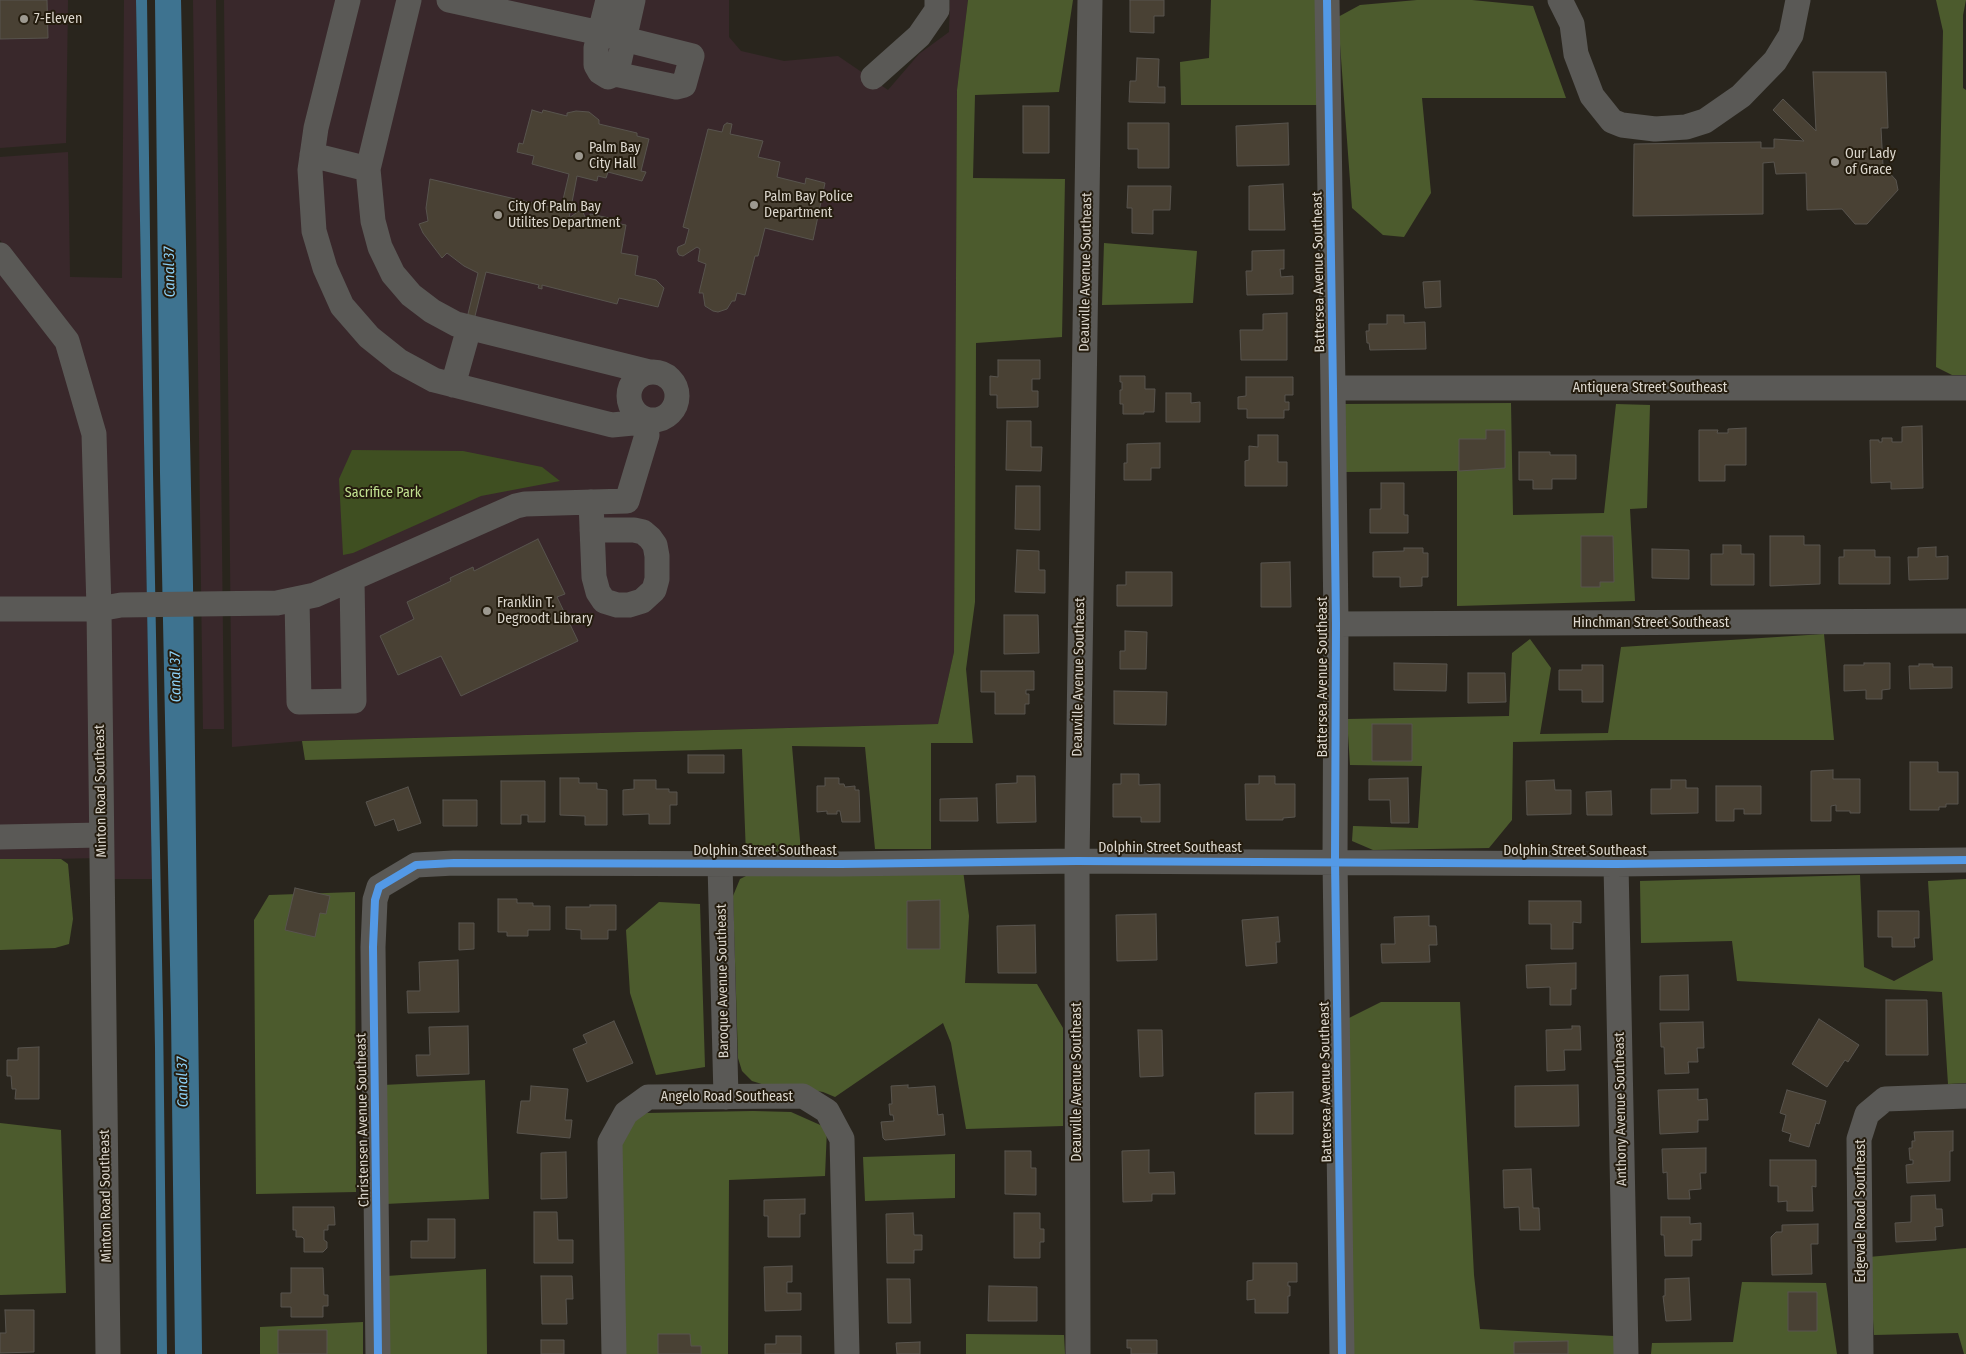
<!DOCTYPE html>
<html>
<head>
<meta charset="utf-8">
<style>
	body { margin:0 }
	canvas { display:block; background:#29251d }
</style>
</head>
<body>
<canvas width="1966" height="1354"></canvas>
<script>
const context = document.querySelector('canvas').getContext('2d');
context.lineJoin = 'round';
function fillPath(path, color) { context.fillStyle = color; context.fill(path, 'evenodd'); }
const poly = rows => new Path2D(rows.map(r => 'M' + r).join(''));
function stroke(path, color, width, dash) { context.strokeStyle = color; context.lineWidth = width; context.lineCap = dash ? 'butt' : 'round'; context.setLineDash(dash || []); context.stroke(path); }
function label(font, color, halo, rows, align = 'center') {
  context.font = font + ' "Fira Sans Condensed",sans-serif'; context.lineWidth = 4; context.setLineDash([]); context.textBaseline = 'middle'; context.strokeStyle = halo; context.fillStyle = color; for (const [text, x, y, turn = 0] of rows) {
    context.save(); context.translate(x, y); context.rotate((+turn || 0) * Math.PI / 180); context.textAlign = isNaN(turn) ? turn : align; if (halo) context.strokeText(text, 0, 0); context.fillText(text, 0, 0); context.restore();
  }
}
fillPath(poly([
	[0,0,68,0,66,143,0,148],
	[124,0,136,0,152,879,110,879,108,609,74,335,0,240,0,157,68,152,70,277,122,278],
	[193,0,216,0,224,729,203,729],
	[224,0,729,0,729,37,741,51,784,61,838,56,888,90,919,54,949,32,950,0,968,0,957,90,954,652,938,724,302,741,232,747],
	[0,255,67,341,94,434,101,858,0,860]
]), '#39282b');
fillPath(poly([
	[352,450,463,451,542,467,560,481,481,496,353,553,343,555,339,479]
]), '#3f4f21');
fillPath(poly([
	[968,0,1073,0,1059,92,975,95,973,178,1065,179,1062,337,976,343,975,602,966,669,973,743,931,743,931,849,875,849,865,747,792,746,801,852,746,855,742,749,305,760,302,741,938,724,954,652,957,90],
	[1211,0,1316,0,1320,105,1181,105,1180,62,1209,58],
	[1417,0,1472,0,1533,6,1566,98,1422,98,1431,193,1404,237,1383,235,1352,208,1338,17,1360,5],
	[1936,0,1966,0,1963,15,1963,88,1966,90,1966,375,1952,375,1936,367,1943,31],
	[1104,243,1197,251,1193,303,1102,305],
	[1511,403,1513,515,1604,513,1616,404,1650,405,1647,508,1630,509,1635,601,1457,606,1457,471,1343,472,1344,404],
	[1824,634,1834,740,1617,740,1513,742,1512,820,1489,848,1373,850,1352,841,1353,826,1418,828,1422,766,1350,765,1347,719,1509,716,1512,653,1530,639,1551,668,1540,734,1608,733,1621,647],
	[0,859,61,859,68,864,73,919,69,944,55,948,0,950],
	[963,870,969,916,965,983,1037,984,1063,1028,1063,1126,966,1129,951,1043,943,1023,835,1097,823,1092,800,1088,768,1086,752,1081,742,1071,738,1058,733,896,740,879,754,872],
	[1860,875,1864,967,1894,981,1933,960,1928,881,1966,879,1966,1083,1948,1084,1942,992,1737,981,1732,941,1641,943,1640,881],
	[355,892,356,1192,256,1194,254,920,269,895],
	[659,902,700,904,705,1067,656,1075,630,993,626,930],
	[1381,1002,1460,1002,1474,1275,1480,1329,1614,1336,1614,1354,1353,1354,1347,1019],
	[485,1080,489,1199,385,1204,383,1085],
	[753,1111,791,1112,827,1128,825,1176,729,1180,728,1354,620,1354,617,1154,635,1116,647,1113],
	[0,1123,61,1130,66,1293,0,1295],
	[955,1154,955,1198,865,1201,863,1157],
	[1966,1248,1966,1354,1964,1354,1958,1333,1874,1335,1869,1257],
	[486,1269,487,1354,387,1354,387,1276],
	[1742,1282,1826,1283,1837,1354,1651,1354,1652,1343,1733,1342],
	[363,1322,363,1354,260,1354,260,1327],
	[966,1334,1064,1335,1065,1354,966,1354]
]), '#4c5b2d');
fillPath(poly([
	[136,0,147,0,153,473,163,1014,167,1354,157,1354,155,1047],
	[155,0,181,0,193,586,202,1354,175,1354,171,1014,160,473]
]), '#3e7390');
const building = poly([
	[0,0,47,0,48,38,0,39,0,0],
	[1130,0,1164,0,1164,16,1154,16,1154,33,1130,32,1130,0],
	[1137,58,1159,59,1158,87,1165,87,1165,103,1129,102,1130,81,1136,81,1137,58],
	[1813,72,1886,72,1888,128,1881,128,1883,166,1896,180,1898,190,1867,224,1855,224,1842,209,1807,210,1806,173,1776,174,1774,162,1763,163,1763,214,1633,216,1634,144,1761,142,1761,148,1774,148,1774,139,1804,141,1773,110,1783,99,1816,131,1813,72],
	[1023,106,1049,106,1049,153,1023,153,1023,106],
	[532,110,542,113,543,110,567,116,567,113,576,111,589,112,599,120,599,124,637,133,637,136,649,139,641,171,646,172,642,181,608,172,606,178,598,176,597,181,577,176,569,218,579,211,583,212,585,217,590,217,590,214,609,218,609,222,626,225,621,253,638,256,635,275,656,280,664,288,658,307,619,298,617,304,542,285,542,289,538,288,539,285,486,272,474,320,467,318,478,273,464,266,447,253,442,258,423,233,419,224,428,221,426,208,430,179,558,209,559,203,562,204,569,174,532,164,534,156,517,152,519,143,523,144,532,110],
	[727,123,732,124,730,134,763,141,758,157,780,162,777,177,805,184,806,178,825,183,813,240,765,228,758,256,755,256,745,295,737,293,735,301,732,301,727,309,718,312,713,311,705,306,703,293,699,293,706,264,698,261,700,249,697,247,683,256,679,255,677,251,678,247,685,244,689,229,683,227,708,129,722,132,724,125,727,123],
	[1128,123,1169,123,1169,168,1138,168,1138,149,1128,149,1128,123],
	[1288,123,1289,165,1237,166,1236,126,1288,123],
	[1283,184,1285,230,1249,230,1249,186,1283,184],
	[1128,186,1171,186,1170,210,1153,210,1153,234,1132,233,1132,208,1127,208,1128,186],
	[1284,250,1284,269,1280,269,1281,277,1293,276,1293,294,1247,295,1246,271,1252,271,1252,251,1284,250],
	[1440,281,1441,307,1425,308,1423,282,1440,281],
	[1287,313,1287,360,1241,360,1240,330,1263,330,1263,314,1287,313],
	[1387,315,1404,315,1404,323,1425,322,1426,349,1370,350,1369,343,1367,343,1366,331,1369,331,1369,324,1387,324,1387,315],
	[998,360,1040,360,1040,379,1032,379,1032,391,1038,391,1038,407,997,408,997,395,990,395,990,376,998,377,998,360],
	[1120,376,1145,376,1145,389,1155,389,1154,412,1144,412,1144,414,1123,414,1123,404,1120,404,1120,390,1122,390,1122,382,1120,382,1120,376],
	[1246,377,1293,377,1293,395,1285,395,1285,402,1289,402,1289,410,1284,410,1284,418,1247,418,1247,409,1238,409,1238,397,1246,396,1246,377],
	[1166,393,1191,393,1191,403,1200,402,1200,422,1166,422,1166,393],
	[1007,421,1031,421,1031,447,1042,447,1041,471,1006,470,1007,421],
	[1922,426,1923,488,1891,489,1891,482,1871,483,1870,440,1879,440,1879,442,1882,442,1882,438,1892,438,1892,442,1902,442,1902,427,1922,426],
	[1746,428,1746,465,1725,465,1725,481,1699,481,1699,430,1718,430,1717,433,1728,433,1728,429,1746,428],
	[1486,430,1505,430,1505,468,1459,471,1459,439,1486,439,1486,430],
	[1258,435,1278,435,1278,462,1287,462,1287,486,1245,486,1245,461,1249,460,1249,446,1258,447,1258,435],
	[1160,443,1160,468,1151,468,1151,480,1124,480,1124,463,1127,463,1127,444,1160,443],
	[1519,452,1550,452,1550,455,1576,455,1576,479,1552,479,1552,489,1533,489,1533,480,1519,480,1519,452],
	[1381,483,1404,483,1404,515,1408,515,1408,533,1370,533,1370,509,1381,509,1381,483],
	[1016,486,1040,486,1040,530,1015,529,1016,486],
	[1581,536,1613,536,1614,582,1600,582,1600,587,1581,587,1581,536],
	[1770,536,1804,536,1804,545,1820,545,1820,584,1770,586,1770,536],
	[538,539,565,594,557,597,578,641,461,696,441,656,398,675,380,636,414,619,407,602,451,581,450,578,473,567,474,571,538,539],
	[1723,545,1741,545,1741,554,1754,554,1754,585,1711,585,1711,554,1723,554,1723,545],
	[1936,547,1936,557,1948,556,1948,579,1909,580,1908,557,1918,557,1918,548,1936,547],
	[1404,548,1423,548,1423,553,1428,553,1428,577,1422,577,1422,586,1400,587,1400,577,1373,577,1373,552,1404,551,1404,548],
	[1652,549,1689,550,1689,579,1652,578,1652,549],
	[1017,550,1039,551,1039,570,1045,570,1045,593,1015,592,1017,550],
	[1844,550,1875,550,1875,557,1890,557,1890,584,1839,584,1839,557,1844,557,1844,550],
	[1290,562,1291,607,1261,607,1261,563,1290,562],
	[1126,572,1172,572,1172,606,1117,606,1117,585,1126,585,1126,572],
	[1004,615,1038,615,1039,653,1004,654,1004,615],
	[1125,631,1147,632,1146,669,1120,669,1120,651,1125,651,1125,631],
	[1394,663,1447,664,1446,691,1394,690,1394,663],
	[1864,663,1890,663,1890,689,1882,690,1882,699,1866,699,1866,690,1844,691,1844,665,1864,665,1864,663],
	[1919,664,1933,664,1933,667,1952,667,1952,688,1910,689,1909,666,1919,666,1919,664],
	[1582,665,1603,665,1603,702,1582,702,1582,690,1559,690,1559,670,1582,670,1582,665],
	[981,671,1034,671,1034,690,1026,690,1026,694,1029,694,1029,704,1025,704,1025,714,995,714,995,692,981,692,981,671],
	[1468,673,1505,673,1506,702,1468,703,1468,673],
	[1114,691,1167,692,1166,725,1114,724,1114,691],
	[1372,724,1412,724,1412,761,1372,761,1372,724],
	[688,755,724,755,724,773,688,773,688,755],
	[1910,762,1938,762,1938,772,1958,772,1958,804,1946,804,1946,807,1939,807,1939,810,1910,810,1910,762],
	[1833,770,1833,779,1860,779,1860,813,1850,813,1850,811,1836,811,1836,805,1831,806,1831,821,1811,821,1811,771,1833,770],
	[1121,774,1139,774,1139,785,1160,784,1160,822,1141,822,1141,817,1113,817,1113,784,1121,784,1121,774],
	[1017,776,1035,776,1036,822,997,823,996,784,1017,783,1017,776],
	[1259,776,1275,776,1275,784,1295,784,1295,817,1283,818,1283,820,1246,820,1245,784,1259,784,1259,776],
	[560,778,579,778,579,783,597,783,597,789,607,790,607,825,585,825,585,816,560,815,560,778],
	[825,778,839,778,839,784,844,784,845,787,855,786,855,790,859,790,860,822,842,822,840,811,837,811,837,814,827,814,827,811,817,812,817,786,825,786,825,778],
	[1408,778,1409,823,1391,823,1390,800,1369,800,1369,779,1408,778],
	[634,780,656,780,656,789,669,789,669,792,677,792,677,805,670,805,670,824,649,824,649,814,623,815,623,790,634,789,634,780],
	[1554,780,1555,790,1571,790,1571,814,1527,815,1526,781,1554,780],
	[1671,780,1686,780,1686,788,1698,788,1698,813,1651,814,1651,789,1671,789,1671,780],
	[501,781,545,781,545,822,528,822,528,815,521,815,521,824,501,824,501,781],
	[1716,786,1761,786,1761,814,1744,814,1744,809,1734,809,1734,821,1716,821,1716,786],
	[408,787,421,823,398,831,394,819,375,826,366,802,408,787],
	[1611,791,1612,815,1587,815,1586,792,1611,791],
	[977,798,978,821,940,821,940,799,977,798],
	[443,800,477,800,477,826,443,826,443,800],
	[295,888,330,896,326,914,320,913,315,937,285,930,295,888],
	[498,899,517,899,517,903,533,903,533,906,550,906,550,930,528,930,528,936,507,936,507,932,498,932,498,899],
	[940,900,940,949,907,949,907,901,940,900],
	[1529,901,1581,901,1581,923,1573,922,1573,949,1551,949,1551,924,1529,924,1529,901],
	[590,905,616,905,616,930,608,930,608,939,581,939,581,930,566,929,566,907,590,907,590,905],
	[1878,911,1919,911,1919,938,1914,938,1915,947,1892,947,1892,937,1878,937,1878,911],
	[1156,914,1157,960,1117,961,1116,915,1156,914],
	[1429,916,1429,926,1436,926,1437,945,1429,945,1430,962,1382,963,1381,944,1395,944,1394,917,1429,916],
	[1278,917,1280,942,1276,942,1277,963,1246,966,1242,920,1278,917],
	[459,923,474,923,474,949,459,950,459,923],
	[1035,925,1036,973,998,973,997,926,1035,925],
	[458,960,459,1012,408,1013,407,991,420,991,419,962,458,960],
	[1576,963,1576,989,1571,989,1571,1005,1550,1005,1550,987,1527,988,1526,965,1576,963],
	[1688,975,1689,1010,1660,1010,1660,976,1688,975],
	[1886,1000,1927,1000,1928,1055,1886,1055,1886,1000],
	[1819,1019,1859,1045,1848,1062,1845,1060,1827,1087,1792,1064,1819,1019],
	[614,1021,633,1063,587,1082,573,1049,587,1043,583,1035,614,1021],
	[1703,1022,1704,1048,1697,1048,1698,1062,1688,1062,1689,1073,1665,1074,1664,1047,1661,1047,1660,1023,1703,1022],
	[468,1026,469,1074,417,1076,416,1055,430,1055,429,1027,468,1026],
	[1572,1026,1580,1026,1581,1050,1564,1050,1565,1070,1547,1071,1546,1030,1572,1029,1572,1026],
	[1138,1030,1162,1030,1163,1076,1140,1077,1138,1030],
	[39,1047,39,1099,15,1099,16,1089,12,1089,11,1076,7,1076,7,1060,18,1060,18,1048,39,1047],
	[908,1085,908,1088,935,1086,938,1115,943,1114,945,1135,885,1140,883,1138,881,1122,894,1121,893,1115,890,1115,889,1104,892,1104,891,1086,908,1085],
	[1578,1085,1579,1126,1515,1127,1515,1086,1578,1085],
	[531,1086,568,1089,565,1120,572,1120,570,1138,517,1133,521,1101,530,1101,531,1086],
	[1698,1089,1698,1100,1707,1099,1708,1120,1698,1120,1698,1132,1660,1134,1658,1090,1698,1089],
	[1787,1090,1826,1101,1819,1124,1816,1123,1809,1147,1789,1141,1791,1134,1782,1131,1786,1115,1780,1113,1787,1090],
	[1293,1092,1293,1134,1255,1134,1255,1093,1293,1092],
	[1953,1131,1953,1151,1950,1151,1950,1181,1907,1183,1906,1165,1913,1164,1913,1160,1910,1160,1909,1148,1912,1148,1912,1141,1915,1141,1914,1132,1953,1131],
	[1706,1148,1706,1173,1700,1173,1701,1189,1689,1190,1690,1199,1668,1199,1667,1172,1663,1173,1662,1149,1706,1148],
	[1149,1150,1149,1173,1174,1172,1175,1194,1152,1194,1152,1201,1123,1202,1122,1151,1149,1150],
	[1005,1151,1031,1151,1031,1168,1036,1168,1036,1195,1005,1194,1005,1151],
	[566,1152,567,1198,541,1199,541,1153,566,1152],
	[1770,1160,1816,1160,1816,1187,1812,1186,1813,1211,1787,1211,1787,1201,1778,1202,1778,1186,1770,1186,1770,1160],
	[1531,1169,1533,1208,1539,1208,1540,1230,1520,1230,1519,1207,1504,1208,1503,1170,1531,1169],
	[1935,1195,1936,1209,1942,1209,1943,1226,1935,1227,1936,1240,1896,1242,1895,1223,1911,1222,1911,1196,1935,1195],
	[805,1199,805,1214,800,1214,800,1237,768,1237,768,1216,764,1216,764,1200,805,1199],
	[293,1207,334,1207,335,1225,328,1225,328,1230,324,1230,324,1240,327,1242,327,1248,323,1252,304,1252,304,1239,302,1237,296,1237,296,1230,293,1230,293,1207],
	[534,1212,557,1212,558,1240,573,1240,573,1263,534,1263,534,1212],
	[913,1213,914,1235,922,1235,922,1250,914,1250,914,1263,887,1263,886,1214,913,1213],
	[1014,1213,1040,1213,1040,1229,1044,1229,1044,1242,1040,1242,1040,1258,1014,1258,1014,1213],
	[1661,1217,1690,1217,1690,1224,1701,1223,1701,1240,1692,1240,1692,1256,1665,1256,1664,1235,1661,1235,1661,1217],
	[428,1219,455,1219,455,1258,411,1258,411,1241,428,1241,428,1219],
	[1818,1224,1818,1244,1811,1244,1812,1274,1772,1275,1771,1237,1776,1232,1782,1232,1782,1225,1818,1224],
	[1253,1263,1297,1263,1297,1282,1288,1282,1288,1286,1290,1286,1290,1296,1288,1296,1288,1313,1255,1313,1255,1299,1247,1300,1247,1281,1253,1280,1253,1263],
	[792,1266,792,1282,787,1282,787,1293,801,1293,801,1310,765,1311,764,1267,792,1266],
	[291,1268,323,1268,324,1295,328,1295,328,1306,323,1306,323,1317,291,1317,291,1307,281,1307,281,1293,291,1293,291,1268],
	[541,1276,572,1276,573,1299,566,1299,567,1324,542,1324,541,1276],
	[1689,1278,1691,1320,1666,1321,1663,1296,1665,1296,1665,1279,1689,1278],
	[887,1279,910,1279,911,1323,888,1323,887,1279],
	[989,1286,1037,1287,1037,1321,988,1321,989,1286],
	[1788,1292,1817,1292,1817,1331,1788,1331,1788,1292],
	[5,1310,34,1310,34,1352,0,1353,0,1333,6,1333,5,1310],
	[278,1330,327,1330,327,1354,278,1354,278,1330],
	[658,1334,690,1334,691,1346,701,1346,701,1354,658,1354,658,1334],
	[776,1336,801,1336,801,1354,765,1354,765,1344,776,1344,776,1336],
	[541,1340,564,1340,564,1354,541,1354,541,1340],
	[1127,1340,1157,1340,1157,1354,1131,1354,1131,1348,1127,1348,1127,1340],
	[1568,1341,1568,1354,1514,1354,1514,1342,1568,1341],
	[920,1342,920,1354,897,1354,896,1343,920,1342]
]);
fillPath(building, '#494134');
stroke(building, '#58544e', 1);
stroke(poly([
	[348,0,316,128,310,170,314,231,325,268,342,306,369,337,399,361,434,380,612,425,654,421],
	[409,0,368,169,373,221,380,247,393,274,411,295,432,311,456,324,649,372],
	[449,0,600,33,692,56,684,85,676,87,615,74],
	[608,0,596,48,596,65,600,72,608,77,615,74,618,67,633,0],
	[1327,0,1333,388,1336,624,1335,861,1342,1354],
	[1560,0,1572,24,1576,54,1592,96,1612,121,1622,125,1655,129,1686,127,1705,121,1741,96,1775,61,1791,35,1798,0],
	[873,77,919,36,937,10,937,0],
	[312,155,368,169],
	[0,255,67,341,94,434,99,609,108,1354],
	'629 396a24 24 0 1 1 48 0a24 24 0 1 1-48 0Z',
	[453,385,469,328],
	[1333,388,1966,388],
	[591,502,594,577,598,592,604,601,617,605,629,605,642,601,654,590,657,579,657,556,655,545,650,538,643,532,634,530,592,530],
	[297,599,299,702,354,701,352,579],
	[0,609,99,609,121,605,277,603,315,595,516,506,525,504,627,501,647,435,645,421],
	[1336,624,1966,621],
	[0,837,101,835],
	[720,864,726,1097],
	[1616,864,1626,1354],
	[378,1354,373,947,375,900,379,887,416,865,454,863,841,864,1077,861,1616,864,1966,860],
	[614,1354,610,1142,626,1113,648,1097,803,1096,827,1111,842,1139,847,1354],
	[1078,1354,1077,861,1090,0],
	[1861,1354,1859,1139,1867,1114,1885,1099,1966,1096]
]), '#5a5956', 25);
stroke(poly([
	[1327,0,1333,388,1336,624,1335,861,1342,1354],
	[378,1354,373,947,375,900,379,887,416,865,454,863,841,864,1077,861,1616,864,1966,860]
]), '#5399e6', 8);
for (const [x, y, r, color] of [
	[24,19,5,"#9d9990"],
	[579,156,5,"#9d9990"],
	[1835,162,5,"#9d9990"],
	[754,205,5,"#9d9990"],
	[498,215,5,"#9d9990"],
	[487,611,5,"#9d9990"]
]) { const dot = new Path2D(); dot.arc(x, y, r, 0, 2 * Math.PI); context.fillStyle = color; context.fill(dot); stroke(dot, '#241c0e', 2); }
label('14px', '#dcd7ce', '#241c0e', [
	["7-Eleven",34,19],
	["Palm Bay",589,148],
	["City Hall",589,164],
	["Our Lady",1845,154],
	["of Grace",1845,170],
	["Palm Bay Police",764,197],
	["Department",764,213],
	["City Of Palm Bay",508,207],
	["Utilites Department",508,223],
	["Franklin T.",497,603],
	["Degroodt Library",497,619]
], 'left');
label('14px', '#dcd7ce', '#241c0e', [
	["Deauville Avenue Southeast",1086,272,-89],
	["Battersea Avenue Southeast",1319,272,-91],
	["Antiquera Street Southeast",1650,388],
	["Hinchman Street Southeast",1651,623],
	["Deauville Avenue Southeast",1079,677,-89],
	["Battersea Avenue Southeast",1323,677,-90],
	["Minton Road Southeast",101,791,-91],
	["Dolphin Street Southeast",1170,848],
	["Dolphin Street Southeast",765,851],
	["Dolphin Street Southeast",1575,851],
	["Baroque Avenue Southeast",723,981,-91],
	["Deauville Avenue Southeast",1077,1082,-90],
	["Battersea Avenue Southeast",1326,1082,-91],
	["Angelo Road Southeast",727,1097],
	["Anthony Avenue Southeast",1621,1109,-91],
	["Christensen Avenue Southeast",363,1120,-91],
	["Minton Road Southeast",106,1196,-91],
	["Edgevale Road Southeast",1861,1211,-90]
]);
label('14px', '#c1e090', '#241c0e', [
	["Sacrifice Park",383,493]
]);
label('italic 15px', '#8dd1f7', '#241c0e', [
	["Canal 37",170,272,-91],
	["Canal 37",176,677,-91],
	["Canal 37",183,1082,-91]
]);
</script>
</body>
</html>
